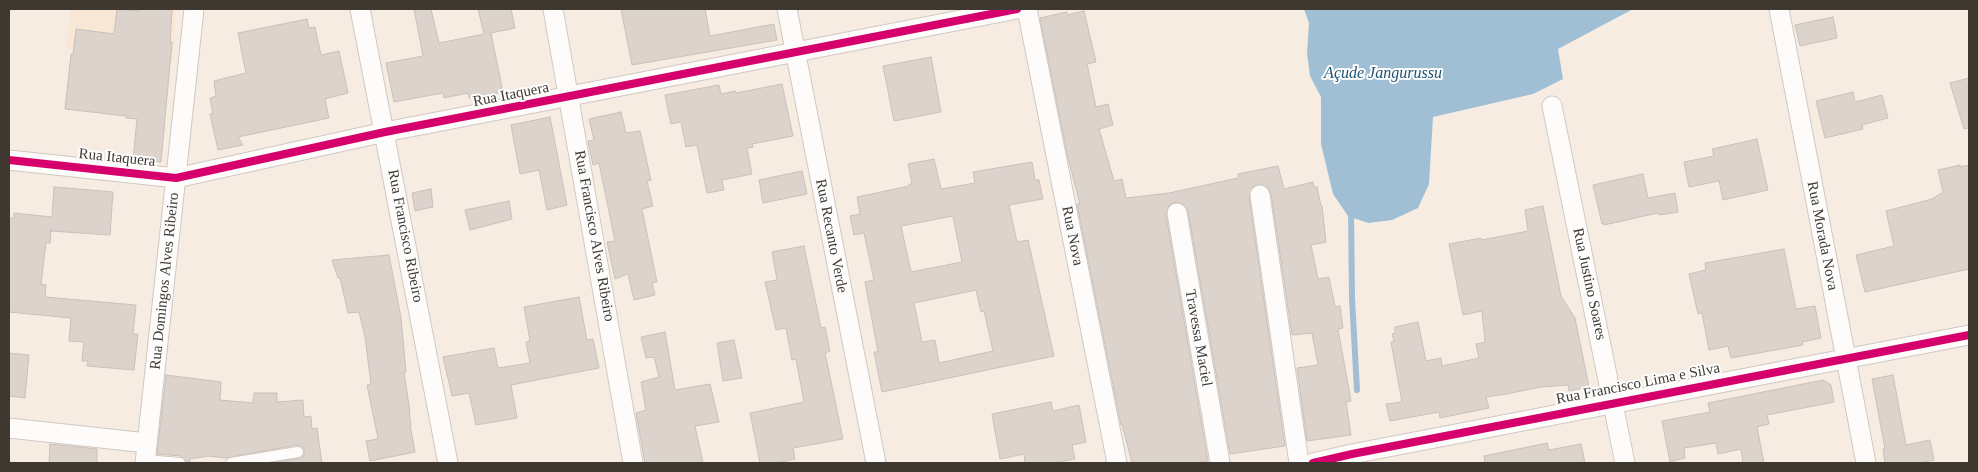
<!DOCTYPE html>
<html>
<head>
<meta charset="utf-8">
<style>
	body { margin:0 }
	#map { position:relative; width:1978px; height:472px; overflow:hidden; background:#f6ece2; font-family:"Times New Roman",serif }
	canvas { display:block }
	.frame { position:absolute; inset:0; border:10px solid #3e3831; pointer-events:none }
</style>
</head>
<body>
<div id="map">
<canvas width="1978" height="472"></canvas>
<div class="frame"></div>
</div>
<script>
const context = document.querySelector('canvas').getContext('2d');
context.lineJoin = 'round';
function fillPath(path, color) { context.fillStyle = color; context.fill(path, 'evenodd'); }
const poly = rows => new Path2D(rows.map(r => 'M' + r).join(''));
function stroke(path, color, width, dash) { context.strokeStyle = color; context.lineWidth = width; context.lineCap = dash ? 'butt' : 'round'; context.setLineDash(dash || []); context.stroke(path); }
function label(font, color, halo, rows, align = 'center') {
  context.font = font + ' "Times New Roman",serif'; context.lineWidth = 4; context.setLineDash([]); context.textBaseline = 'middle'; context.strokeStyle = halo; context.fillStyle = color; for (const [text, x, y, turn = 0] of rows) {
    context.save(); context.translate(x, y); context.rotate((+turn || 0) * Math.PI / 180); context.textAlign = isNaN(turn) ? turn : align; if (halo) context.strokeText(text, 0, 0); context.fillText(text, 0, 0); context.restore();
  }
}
fillPath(poly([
	[71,9,176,9,173,63,66,48]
]), '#f8e7d5');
fillPath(poly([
	[1304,9,1633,9,1558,49,1563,79,1533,94,1433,117,1429,184,1418,208,1392,220,1368,223,1348,216,1333,194,1321,144,1321,97,1310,76,1307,54,1309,23]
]), '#a1bfd4');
stroke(poly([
	[1351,209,1352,298,1357,390]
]), '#a1bfd4', 6);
const building = poly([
	[117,9,139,11,139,9,172,9,170,42,172,42,161,162,133,160,137,119,126,118,126,116,65,109,71,54,73,55,76,29,114,34,117,9],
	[414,9,431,9,439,43,484,34,478,9,511,9,515,28,491,33,503,92,469,98,468,93,444,98,443,93,394,102,386,63,423,56,414,9],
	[621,9,705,9,710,36,774,24,777,40,632,65,621,9],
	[1084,11,1096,62,1087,64,1096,107,1108,104,1113,125,1099,129,1114,181,1122,179,1126,198,1169,193,1238,178,1238,174,1278,166,1284,189,1313,182,1314,187,1317,187,1321,206,1322,206,1326,242,1311,245,1318,279,1329,277,1335,307,1340,306,1343,328,1338,329,1351,401,1346,402,1351,435,1307,441,1297,368,1318,365,1312,333,1292,335,1271,193,1268,188,1259,184,1253,187,1249,197,1285,446,1230,454,1188,211,1185,205,1176,202,1169,205,1166,215,1208,461,1196,463,1132,463,1122,424,1121,425,1077,204,1080,204,1068,158,1040,18,1067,12,1067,15,1084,11],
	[1833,17,1837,38,1800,46,1795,25,1833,17],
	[307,19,309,28,315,27,321,55,339,51,348,93,325,99,329,118,238,137,243,145,218,150,210,114,213,114,210,98,216,96,214,81,246,73,238,33,307,19],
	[931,57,941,112,894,121,883,66,931,57],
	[1969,78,1969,128,1964,129,1950,83,1969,78],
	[782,84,793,136,752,144,753,147,747,148,752,174,722,180,724,190,707,193,697,145,686,147,681,122,671,124,665,95,719,85,721,94,735,91,736,93,782,84],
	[1853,92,1855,102,1882,95,1888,118,1862,125,1863,129,1825,138,1816,101,1853,92],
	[621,112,626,133,640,131,651,180,647,181,653,206,642,209,657,282,652,283,655,295,634,300,628,274,615,279,607,242,615,241,599,163,593,165,588,141,594,140,589,119,621,112],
	[550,117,567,205,547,210,539,170,520,174,511,125,550,117],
	[1757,139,1768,190,1723,200,1719,181,1689,187,1684,162,1714,156,1712,149,1757,139],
	[934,159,941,189,975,183,973,172,1032,162,1035,180,1039,180,1043,199,1009,205,1017,242,1028,240,1054,356,882,392,874,352,878,352,865,282,874,280,864,233,854,235,850,216,860,214,857,197,909,186,909,184,912,184,908,164,934,159],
	[953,216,962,262,911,272,901,226,953,216],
	[976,290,981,312,984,311,993,351,939,363,935,340,922,342,914,303,976,290],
	[1960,165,1960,167,1969,165,1969,269,1865,292,1856,255,1894,246,1886,211,1932,199,1943,192,1938,170,1960,165],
	[802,171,807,194,763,203,759,180,802,171],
	[1643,174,1648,198,1675,193,1678,212,1659,215,1658,213,1604,225,1604,223,1602,224,1593,185,1643,174],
	[54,187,113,192,110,235,51,231,51,229,50,243,46,243,41,284,46,285,45,297,136,305,133,334,138,334,134,370,87,366,88,361,82,361,84,342,69,341,71,318,9,312,9,218,14,218,14,213,52,217,54,187],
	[431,189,433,207,415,211,412,193,431,189],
	[509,201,512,219,470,230,465,210,509,201],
	[1543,206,1561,296,1575,318,1589,387,1569,391,1568,385,1540,387,1507,394,1486,397,1489,408,1440,418,1439,412,1390,421,1386,404,1402,402,1391,342,1394,341,1392,334,1395,333,1395,327,1418,322,1426,361,1441,358,1442,366,1479,358,1476,344,1485,342,1482,311,1463,315,1449,244,1481,238,1482,240,1528,231,1525,210,1543,206],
	[804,246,821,328,825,327,830,351,825,353,843,439,793,448,795,459,777,463,760,463,750,413,804,402,796,359,792,360,786,328,776,330,765,282,777,280,772,252,804,246],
	[1784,249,1796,309,1815,306,1821,338,1802,342,1803,345,1731,358,1728,346,1709,350,1702,313,1698,314,1689,274,1706,270,1705,263,1784,249],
	[389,255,401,318,406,372,404,372,410,412,409,412,411,425,410,425,415,452,370,461,366,441,378,439,367,385,371,384,365,337,359,312,348,313,340,278,338,278,332,260,389,255],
	[579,297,587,340,593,339,599,368,511,385,517,418,476,425,469,393,452,396,443,357,494,348,498,368,530,363,526,342,530,341,524,307,579,297],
	[665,332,675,390,710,384,719,422,695,426,703,463,645,463,636,413,646,410,641,382,659,377,654,357,646,358,641,337,665,332],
	[734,340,742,378,723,381,717,343,734,340],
	[9,353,29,355,25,398,9,396,9,353],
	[166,375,221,382,220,400,253,403,254,393,277,393,277,402,303,400,304,417,311,416,312,429,317,428,322,463,272,463,302,458,305,450,301,446,297,445,226,458,208,456,190,459,190,462,187,462,181,456,157,454,166,375],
	[1893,375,1906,445,1930,440,1934,460,1919,463,1885,463,1883,449,1885,449,1872,379,1893,375],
	[1823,380,1831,385,1834,402,1767,415,1769,424,1757,427,1764,463,1743,463,1741,449,1718,454,1716,443,1684,448,1685,458,1670,462,1662,421,1710,412,1708,403,1823,380],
	[1051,402,1053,411,1079,405,1086,442,1072,445,1075,459,1052,463,1025,463,1024,454,1000,459,992,414,1051,402],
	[1547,443,1549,450,1581,444,1585,463,1485,463,1484,456,1547,443],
	[50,444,97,449,97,463,49,463,50,444]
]);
fillPath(building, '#dcd3cc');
stroke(building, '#c9c0ba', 1);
const service = poly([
	[145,460,180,463],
	[231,463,298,452]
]);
const minor = poly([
	[360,9,448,463],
	[553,9,633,463],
	[787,9,876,463],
	[1027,9,1117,463],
	[1779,9,1866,463],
	[1552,106,1625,463],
	[9,160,176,178,385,132,1017,9],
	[1260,195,1299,463],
	[1177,213,1220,463],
	[9,428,147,443],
	[145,463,194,9],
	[1313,463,1352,454,1969,335]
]);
stroke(service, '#d0c8c1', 12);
stroke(minor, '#d0c8c1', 21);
stroke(service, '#fefcfb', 10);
stroke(minor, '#fefcfb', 19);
stroke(poly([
	[9,160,176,178,385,132,1017,9],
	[1313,463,1352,454,1969,335]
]), '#d6006c', 8);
label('15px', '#3e3831', '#fdfdfd', [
	["Rua Itaquera",511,95,-11],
	["Rua Itaquera",117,158,6],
	["Rua Francisco Ribeiro",405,236,79],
	["Rua Francisco Alves Ribeiro",594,236,80],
	["Rua Recanto Verde",831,236,79],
	["Rua Nova",1072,236,79],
	["Rua Morada Nova",1822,236,79],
	["Rua Domingos Alves Ribeiro",165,281,-84],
	["Rua Justino Soares",1589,284,78],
	["Travessa Maciel",1198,338,80],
	["Rua Francisco Lima e Silva",1638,384,-11]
]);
label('italic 16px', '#1c5375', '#fdfdfd', [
	["Açude Jangurussu",1383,74]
]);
</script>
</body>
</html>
